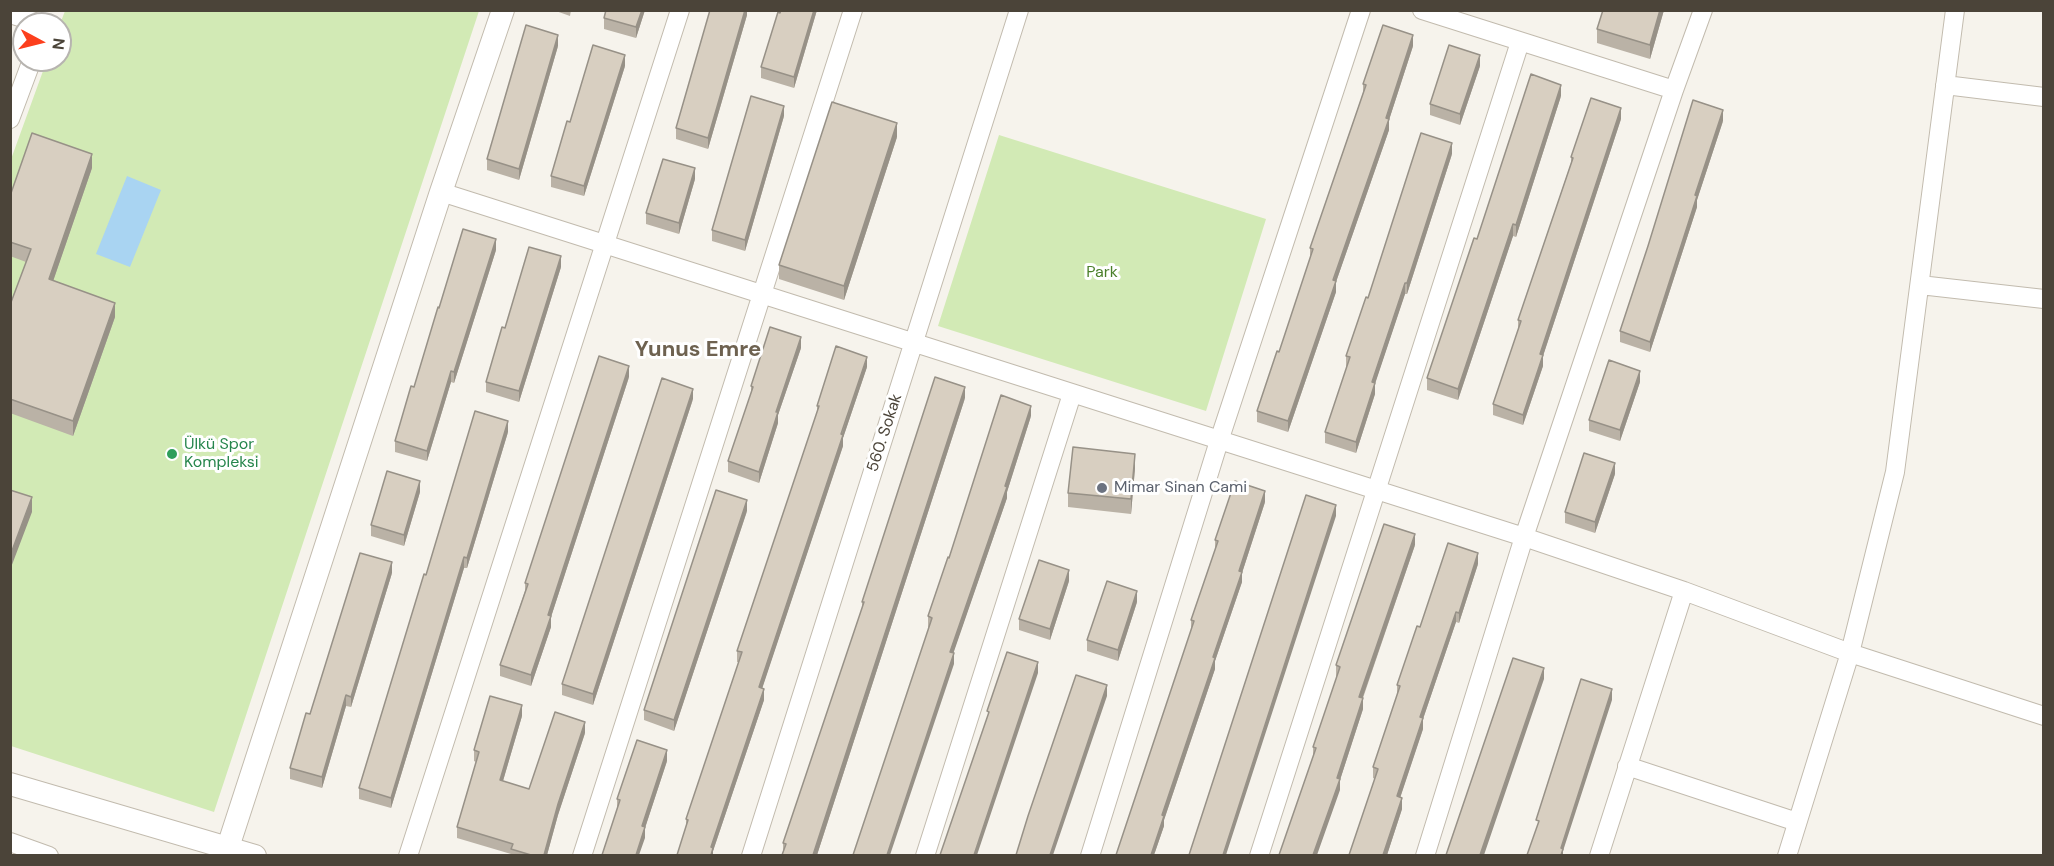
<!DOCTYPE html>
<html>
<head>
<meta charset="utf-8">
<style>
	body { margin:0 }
	#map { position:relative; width:2054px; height:866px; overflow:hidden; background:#f6f3ec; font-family:"DM Sans",sans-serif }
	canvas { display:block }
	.frame { position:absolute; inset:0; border:12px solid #4b4439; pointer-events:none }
	.north { position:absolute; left:12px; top:12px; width:60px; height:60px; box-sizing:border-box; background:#fff; border:2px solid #b7b4b0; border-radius:50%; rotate:97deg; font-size:16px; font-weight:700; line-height:24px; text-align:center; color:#4b4439 }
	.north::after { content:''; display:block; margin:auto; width:21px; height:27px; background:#fc3f1d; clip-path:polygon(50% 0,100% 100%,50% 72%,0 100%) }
</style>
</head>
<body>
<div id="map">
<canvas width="2054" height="866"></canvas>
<div class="frame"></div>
<div class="north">N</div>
</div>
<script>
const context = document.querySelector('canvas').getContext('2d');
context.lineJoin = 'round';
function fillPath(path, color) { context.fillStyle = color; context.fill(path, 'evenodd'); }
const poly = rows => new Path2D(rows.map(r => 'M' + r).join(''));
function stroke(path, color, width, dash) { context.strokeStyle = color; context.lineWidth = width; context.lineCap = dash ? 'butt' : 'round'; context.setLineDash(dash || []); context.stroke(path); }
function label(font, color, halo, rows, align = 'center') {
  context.font = font + ' "DM Sans",sans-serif'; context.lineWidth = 6; context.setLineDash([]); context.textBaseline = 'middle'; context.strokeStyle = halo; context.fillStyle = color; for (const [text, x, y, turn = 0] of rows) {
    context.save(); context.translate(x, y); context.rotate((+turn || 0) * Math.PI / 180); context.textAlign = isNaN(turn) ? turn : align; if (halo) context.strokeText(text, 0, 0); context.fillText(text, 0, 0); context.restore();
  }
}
fillPath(poly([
	[65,11,479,11,214,812,11,746,10,162,47,60,60,60,60,24],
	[999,135,1266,219,1206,411,938,326]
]), '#d2eab5');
fillPath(poly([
	[127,176,161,190,130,267,96,254]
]), '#a9d4f2');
const minor = poly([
	[1422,10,1674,90],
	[1955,10,1895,472,1850,653,2044,716],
	[10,14,41,24],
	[1945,85,2044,97],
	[10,119,32,60],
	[441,192,1524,537,1684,591,1850,653,1787,856],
	[1920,285,2044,299],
	[1627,766,1797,822],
	[10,842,49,856],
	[408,856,680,10],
	[582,856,853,10],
	[751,856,1019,10],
	[925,856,1072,394],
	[1090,856,1219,441,1361,10],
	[1259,856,1520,42],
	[1425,856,1524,537,1674,90,1703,10],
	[1599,856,1684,591]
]);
const tertiary = poly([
	[10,784,255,856],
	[228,847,441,192,503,10]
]);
stroke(minor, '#c2bbae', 20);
stroke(tertiary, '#c2bbae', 24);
stroke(minor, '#fff', 18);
stroke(tertiary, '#fff', 22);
fillPath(poly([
	[553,10,571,10,570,16],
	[606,10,645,10,636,38,604,29,604,18],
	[747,10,747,15,708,149,676,139,676,128],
	[781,10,817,10,794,88,761,78,761,67],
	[1664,10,1650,59,1597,43,1597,29],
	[558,46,519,180,487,170,487,159],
	[1413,46,1389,120,1389,130,1336,282,1336,292,1288,432,1257,422,1257,411,1279,352,1310,259,1310,248,1363,93,1363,84],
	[625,66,584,196,551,187,551,176,570,122],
	[1480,66,1460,125,1430,115,1430,104],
	[1561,96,1516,237,1513,236,1458,400,1427,390,1427,378,1477,239],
	[784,116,745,251,712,241,712,230],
	[1621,119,1543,356,1543,366,1523,425,1493,415,1493,404,1518,330,1518,320,1571,163,1571,157],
	[1723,121,1697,200,1697,207,1650,352,1620,342,1620,331,1648,246],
	[897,137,844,300,779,279,779,265],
	[1452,154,1407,294,1405,294,1375,383,1375,394,1356,453,1325,443,1325,432,1347,367,1346,367,1346,356,1368,298],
	[92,168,53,281,115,317,73,436,10,413,10,305,26,262,10,256,10,196],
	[695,179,679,234,646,224,646,213],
	[496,250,454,383,451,382,427,461,395,452,395,441,414,387,439,308],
	[561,267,519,402,486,392,486,382,505,328],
	[801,348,778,415,778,423,759,483,728,472,728,461,751,395,751,386],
	[867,367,843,438,843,446,762,688,764,700,713,851,713,855,686,827,686,819,739,662,737,662,737,651,817,414,817,406],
	[629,377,551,617,551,627,531,686,500,676,500,665,525,591,525,583],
	[1640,382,1620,441,1589,431,1589,420],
	[965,398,817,855,782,855,783,852,783,843,862,610,862,602],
	[693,399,593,705,562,695,562,684],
	[1031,416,1007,492,1007,498,953,653,954,664,929,628,928,627,928,616,949,558],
	[508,432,467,568,464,568,391,808,359,799,359,788,426,575],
	[1135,468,1131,514,1068,507,1068,493],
	[1615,474,1595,533,1565,523,1565,512],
	[420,492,404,546,371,536,371,525],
	[1265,502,1242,573,1242,582,1215,661,1215,669,1164,820,1164,826,1154,855,1191,629,1191,620,1215,550,1215,540],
	[747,511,674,731,644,720,644,710],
	[1415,545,1363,698,1363,709,1340,780,1340,790,1313,755,1313,747,1337,677,1336,676,1336,665],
	[1478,564,1459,623,1456,622,1423,719,1423,729,1400,798,1402,809,1387,855,1349,855,1375,779,1373,778,1373,767,1397,695,1397,685,1420,627],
	[392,573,351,707,346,706,322,788,290,779,290,768,310,714],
	[1069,581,1050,640,1019,630,1019,619],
	[1137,602,1118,661,1087,651,1087,640],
	[522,716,503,781,529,789,585,733,558,815,547,855,511,855,511,854,457,838,457,827,476,762,474,761,474,750],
	[667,761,645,828,645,838,617,810,617,799]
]), '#bab2a6');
fillPath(poly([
	[642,10,645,10,636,38,636,27],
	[745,10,747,10,747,15,708,149,708,138],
	[814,10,817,10,794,88,794,77],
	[1660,10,1664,10,1650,59,1650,45],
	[558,35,558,46,519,180,519,169],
	[1413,35,1413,46,1389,120,1389,130,1336,282,1336,292,1288,432,1288,421],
	[625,55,625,66,584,196,584,186],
	[1480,55,1480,66,1460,125,1460,114],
	[1561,85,1561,96,1516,237,1516,225],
	[784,106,784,116,745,251,745,240],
	[1621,108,1621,119,1543,356,1543,366,1523,425,1523,415,1540,354],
	[1723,110,1723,121,1697,200,1697,207,1650,352,1650,342,1695,195],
	[897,123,897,137,844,300,844,286],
	[1452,143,1452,154,1407,294,1407,283],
	[92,154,92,168,49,293,49,279],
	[695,168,695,179,679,234,679,223],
	[1513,224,1513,236,1458,400,1458,389],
	[496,239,496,250,454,383,454,372],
	[561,256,561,267,519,402,519,391],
	[1405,283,1405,294,1372,393,1372,382],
	[115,303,115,317,73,436,73,421],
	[801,337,801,348,778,415,778,423,759,483,759,472,776,412],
	[867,357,867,367,843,438,843,446,759,698,759,687],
	[629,366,629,377,551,617,551,627,531,686,531,675,548,615],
	[451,371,451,382,427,461,427,451],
	[1640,371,1640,382,1620,441,1620,430],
	[1375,383,1375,394,1356,453,1356,442],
	[965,387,965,398,817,855,813,855],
	[693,389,693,399,593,705,593,694],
	[1031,406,1031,416,1007,492,1007,498,950,663,950,652],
	[508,421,508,432,467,568,467,558],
	[1135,454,1135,468,1131,514,1131,499],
	[1615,463,1615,474,1595,533,1595,522],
	[420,481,420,492,404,546,404,535],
	[1265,491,1265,502,1242,573,1242,582,1215,661,1215,669,1164,820,1164,826,1154,855,1151,855,1162,815,1213,657,1239,571],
	[32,497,32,512,10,570,10,556],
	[747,500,747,511,674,731,674,720],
	[1336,505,1336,516,1226,855,1223,855],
	[1415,534,1415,545,1359,708,1359,697],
	[1478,553,1478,564,1459,623,1459,613],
	[464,557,464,568,391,808,391,798],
	[392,562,392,573,351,707,351,697],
	[1069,570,1069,581,1050,640,1050,629],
	[1137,591,1137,602,1118,661,1118,650],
	[1456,612,1456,622,1423,719,1423,729,1397,807,1397,796,1420,717],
	[954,653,954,664,890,855,887,855],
	[1038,662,1038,673,977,855,974,855],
	[1544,668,1544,679,1484,855,1480,855],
	[1107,685,1107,696,1053,855,1050,855],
	[764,689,764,700,713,851,713,855,711,855,711,847],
	[1612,689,1612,700,1563,851,1563,855,1561,855,1561,848],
	[346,695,346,706,322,788,322,777],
	[1363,698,1363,709,1340,780,1340,790,1317,855,1313,855,1337,778],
	[522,705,522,716,500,791,500,780],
	[585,722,585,733,558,815,547,855,544,855,558,804],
	[667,750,667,761,645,828,645,838,639,855,636,855,642,826],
	[1402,798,1402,809,1387,855,1383,855]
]), '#979187');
const building = poly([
	[606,10,642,10,636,27,604,18,606,10],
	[710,10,745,10,708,138,676,128,710,10],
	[781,10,814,10,794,77,761,67,778,12,780,13,781,10],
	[1603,10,1660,10,1650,45,1597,29,1603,10],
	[526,25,558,35,519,169,487,159,526,25],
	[1383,25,1413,35,1386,118,1389,119,1333,280,1336,281,1288,421,1257,411,1277,351,1279,352,1313,249,1310,248,1366,85,1363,84,1383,25],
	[593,45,625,55,584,186,551,176,567,121,570,122,593,45],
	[1449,45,1480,55,1460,114,1430,104,1449,45],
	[1531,74,1561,85,1516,225,1513,224,1458,389,1427,378,1474,238,1477,239,1531,74],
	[751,96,784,106,745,240,712,230,751,96],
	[1591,98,1621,108,1540,354,1543,355,1523,415,1493,404,1521,321,1518,320,1573,158,1571,157,1591,98],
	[1693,100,1723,110,1695,195,1697,196,1650,342,1620,331,1648,246,1693,100],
	[832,102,897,123,844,286,779,265,832,102],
	[32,133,92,154,49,279,115,303,73,421,10,399,10,305,31,249,10,242,10,196,32,133],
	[1421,133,1452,143,1407,283,1405,283,1372,382,1375,383,1356,442,1325,432,1350,357,1346,356,1366,297,1368,298,1421,133],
	[663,159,695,168,679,223,646,213,663,159],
	[463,229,496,239,454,372,451,371,427,451,395,441,411,386,414,387,438,307,439,308,463,229],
	[529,247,561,256,519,391,486,382,502,327,505,328,529,247],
	[770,327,801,337,776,412,778,412,759,472,728,461,753,387,751,386,770,327],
	[836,346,867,357,841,434,843,435,759,687,764,689,711,847,713,848,711,855,677,855,688,820,686,819,742,652,737,651,819,406,817,406,836,346],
	[599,356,629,366,548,615,551,616,531,675,500,665,528,584,525,583,599,356],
	[1609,360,1640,371,1620,430,1589,420,1609,360],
	[935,377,965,387,813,855,782,855,786,844,783,843,864,602,862,602,935,377],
	[662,378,693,389,593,694,562,684,662,378],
	[1001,395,1031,406,1005,486,1007,487,950,652,954,653,887,855,853,855,932,618,928,616,948,557,949,558,1001,395],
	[475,411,508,421,467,558,464,557,391,798,359,788,424,574,426,575,475,411],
	[1073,447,1135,454,1131,499,1068,493,1073,447],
	[1584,453,1615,463,1595,522,1565,512,1584,453],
	[387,471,420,481,404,535,371,525,387,471],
	[1235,481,1265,491,1239,571,1242,572,1213,657,1215,658,1162,815,1164,816,1151,855,1116,855,1194,621,1191,620,1218,541,1215,540,1235,481],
	[10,490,32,497,10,556,10,490],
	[716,490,747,500,674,720,644,710,716,490],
	[1306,495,1336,505,1223,855,1189,855,1306,495],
	[1384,524,1415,534,1359,697,1363,698,1337,778,1340,779,1313,855,1279,855,1316,748,1313,747,1340,667,1336,665,1384,524],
	[1448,543,1478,553,1459,613,1456,612,1420,717,1423,718,1397,796,1402,798,1383,855,1349,855,1378,769,1373,767,1400,686,1397,685,1417,626,1420,627,1448,543],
	[360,553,392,562,351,697,346,695,322,777,290,768,306,713,310,714,360,553],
	[1039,560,1069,570,1050,629,1019,619,1039,560],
	[1107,581,1137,591,1118,650,1087,640,1107,581],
	[1007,652,1038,662,974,855,940,855,989,712,987,711,1007,652],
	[1513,658,1544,668,1480,855,1446,855,1513,658],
	[1076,675,1107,685,1050,855,1016,855,1028,816,1076,675],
	[1581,679,1612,689,1561,848,1563,849,1561,855,1527,855,1539,821,1536,820,1581,679],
	[490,696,522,705,500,780,529,789,555,712,585,722,558,804,544,855,531,855,511,849,513,844,457,827,479,752,474,750,490,696],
	[637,740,667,750,642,826,645,827,636,855,602,855,620,800,617,799,637,740]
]);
fillPath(building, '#d8cfc1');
stroke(building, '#979187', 1.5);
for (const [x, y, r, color] of [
	[172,454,6,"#2e9e5b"],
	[1102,488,6,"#6b7280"]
]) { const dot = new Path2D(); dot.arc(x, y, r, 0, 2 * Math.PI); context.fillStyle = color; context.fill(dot); stroke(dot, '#fff', 2); }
label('16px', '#4a7f2a', '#fff', [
	["Park",1102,273]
]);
label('16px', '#4b4439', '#fff', [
	["560. Sokak",885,433,-72]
]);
label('16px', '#27864d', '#fff', [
	["Ülkü Spor",184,445],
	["Kompleksi",184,463]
], 'left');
label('16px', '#5b616d', '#fff', [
	["Mimar Sinan Cami",1114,488]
], 'left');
label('bold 22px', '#6e6250', '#fff', [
	["Yunus Emre",698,350]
]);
</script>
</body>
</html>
